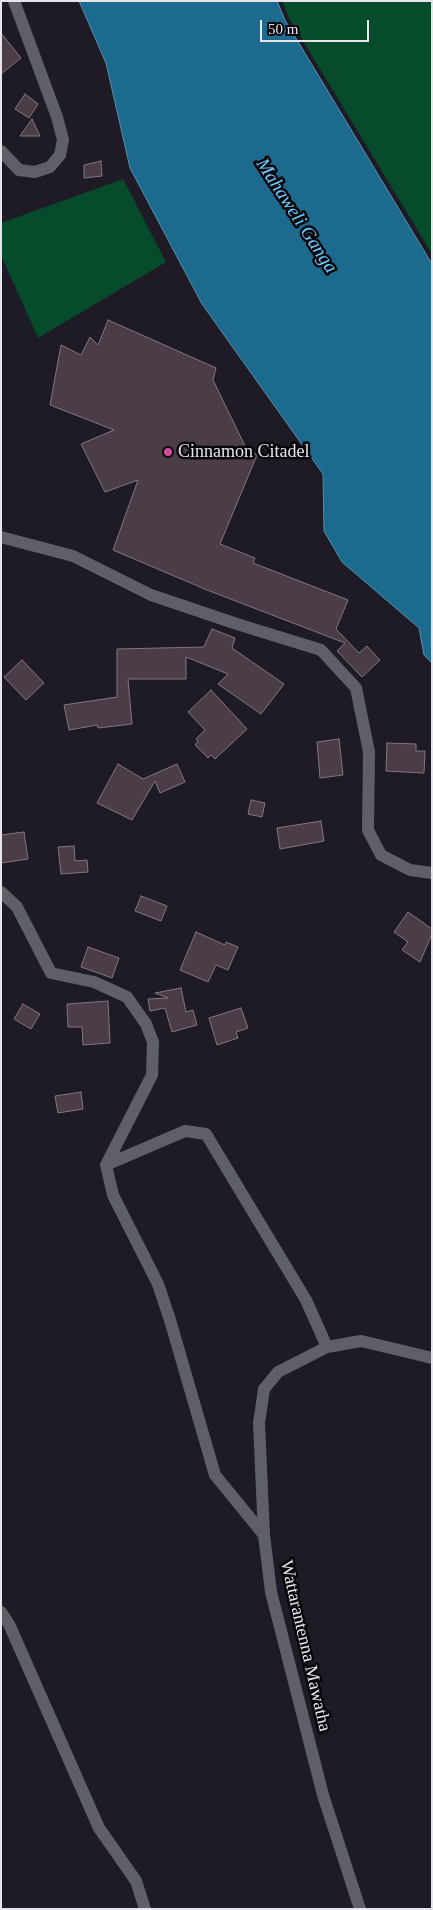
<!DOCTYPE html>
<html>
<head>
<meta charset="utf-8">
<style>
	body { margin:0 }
	#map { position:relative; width:433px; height:1910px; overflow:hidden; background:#1e1a26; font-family:Georgia,serif }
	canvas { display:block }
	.frame { position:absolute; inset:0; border:2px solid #e7e4ec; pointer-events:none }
	.scale { position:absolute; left:260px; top:20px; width:109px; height:22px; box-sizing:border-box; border:2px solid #e7e4ec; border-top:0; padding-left:6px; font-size:15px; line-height:18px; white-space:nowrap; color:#e7e4ec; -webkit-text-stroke:4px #08060a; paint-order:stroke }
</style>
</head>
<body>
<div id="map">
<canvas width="433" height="1910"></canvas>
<div class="frame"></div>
<div class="scale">50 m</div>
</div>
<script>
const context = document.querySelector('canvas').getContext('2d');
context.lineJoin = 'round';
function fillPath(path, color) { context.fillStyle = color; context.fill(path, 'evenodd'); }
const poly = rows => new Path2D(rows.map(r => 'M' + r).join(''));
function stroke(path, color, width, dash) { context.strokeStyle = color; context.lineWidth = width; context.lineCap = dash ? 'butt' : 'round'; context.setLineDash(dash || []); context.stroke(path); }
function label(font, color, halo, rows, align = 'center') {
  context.font = font + ' Georgia,serif'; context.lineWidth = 5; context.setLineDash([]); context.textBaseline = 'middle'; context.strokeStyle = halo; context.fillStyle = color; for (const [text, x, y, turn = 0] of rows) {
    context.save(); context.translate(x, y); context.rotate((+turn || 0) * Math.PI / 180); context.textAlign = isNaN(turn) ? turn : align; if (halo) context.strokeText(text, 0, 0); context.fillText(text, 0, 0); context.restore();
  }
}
fillPath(poly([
	[282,1,432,1,432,254,289,18],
	[123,179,166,262,38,338,1,255,1,223]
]), '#064b2c');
const water = poly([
	[79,1,277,1,285,20,432,264,432,663,424,655,419,628,342,562,324,531,323,474,202,304,130,168,106,63,79,1]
]);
fillPath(water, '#1c6b8e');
stroke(water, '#598faa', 1);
const building = poly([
	[1,33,21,58,1,74,1,33],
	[25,94,38,104,29,118,15,109,25,94],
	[32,119,40,136,20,136,32,119],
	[101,161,102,176,84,178,84,165,101,161],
	[108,320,216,368,213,380,246,448,257,455,220,544,255,558,253,563,348,600,336,629,359,653,367,646,380,660,362,677,337,651,345,643,207,590,113,550,138,480,105,492,81,444,114,430,50,405,61,345,81,355,90,337,98,345,108,320],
	[212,629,235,638,232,648,284,684,261,714,218,684,228,674,186,657,186,679,128,679,132,724,98,728,97,725,69,730,64,705,117,697,117,649,204,647,212,629],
	[22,660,44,683,26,700,4,677,22,660],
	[211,690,247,729,215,759,211,755,208,758,195,745,198,741,196,739,205,730,188,712,211,690],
	[339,739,343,775,320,778,317,742,339,739],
	[387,743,416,744,416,751,425,751,424,773,386,771,387,743],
	[118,764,143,779,177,764,185,782,160,793,155,781,132,820,97,803,118,764],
	[251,800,265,803,262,817,248,814,251,800],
	[321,821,324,841,280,849,277,828,321,821],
	[24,832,28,859,1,863,1,835,24,832],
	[74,846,75,861,87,860,88,872,61,874,58,847,74,846],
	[141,896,167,906,161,921,135,911,141,896],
	[408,912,432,929,432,934,420,962,402,950,408,942,394,932,408,912],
	[196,932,225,945,226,942,238,947,228,970,216,965,208,982,180,970,196,932],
	[88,947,119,958,112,978,81,967,88,947],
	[181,988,186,1012,193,1010,197,1025,172,1032,165,1008,150,1011,148,999,168,998,155,993,181,988],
	[108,1001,110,1043,83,1045,82,1027,68,1027,67,1004,108,1001],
	[23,1004,40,1014,31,1029,14,1019,23,1004],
	[241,1008,248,1028,236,1032,238,1038,217,1045,209,1018,241,1008],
	[81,1092,83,1109,58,1113,55,1096,81,1092]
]);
fillPath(building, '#4a3d47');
stroke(building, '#847681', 1);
stroke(poly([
	[1,892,17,907,51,973,94,982,127,997,146,1024,153,1042,152,1075,106,1165,113,1195,158,1284,170,1320,215,1475,264,1535],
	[106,1165,185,1131,206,1134,306,1300,327,1347],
	[1,1612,9,1624,99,1828,136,1881,145,1909],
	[360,1909,323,1795,271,1592,264,1535,259,1423,264,1389,278,1372,327,1347,361,1341,432,1358]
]), '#5f6067', 12);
stroke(poly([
	[1,151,19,170,35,172,50,167,60,155,63,140,57,117,14,1],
	[1,537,73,556,151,595,237,624,321,650,356,688,369,752,368,830,381,855,410,870,432,873]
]), '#5f6067', 12);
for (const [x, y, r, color] of [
	[168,452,5,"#d1479c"]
]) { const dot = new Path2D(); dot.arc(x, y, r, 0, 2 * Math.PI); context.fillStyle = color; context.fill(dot); stroke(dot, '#08060a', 2); }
label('18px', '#e7e4ec', '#08060a', [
	["Cinnamon Citadel",178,452]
], 'left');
label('18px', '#e7e4ec', '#08060a', [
	["Wattarantenna Mawatha",305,1646,77]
]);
label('italic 19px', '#6bcdff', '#08060a', [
	["Mahaweli Ganga",296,216,57]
]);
</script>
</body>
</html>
